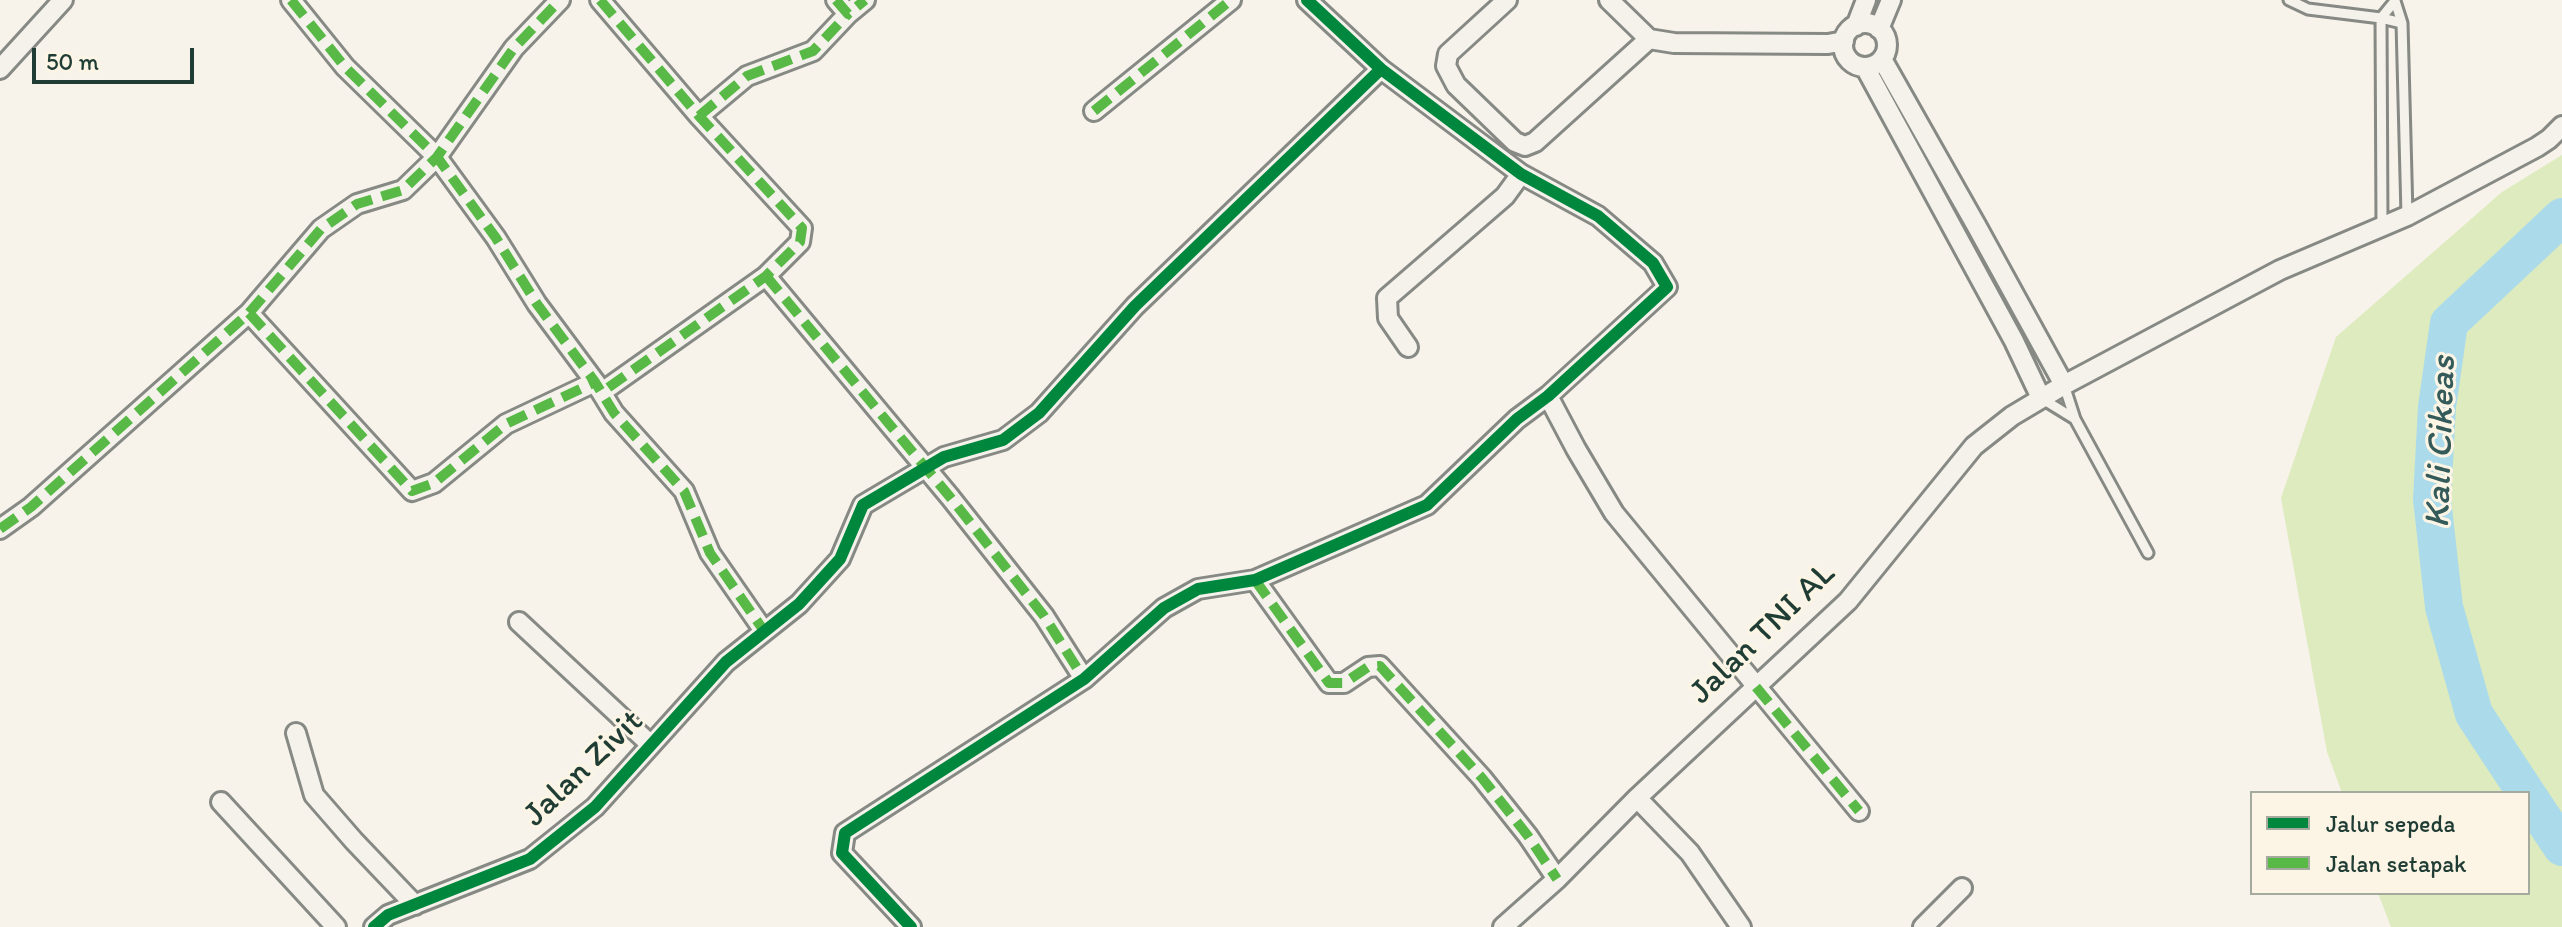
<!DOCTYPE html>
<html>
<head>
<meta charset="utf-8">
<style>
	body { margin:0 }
	#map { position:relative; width:2562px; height:927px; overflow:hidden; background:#f7f3ea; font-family:Itim,sans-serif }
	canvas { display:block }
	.legend { position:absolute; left:2250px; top:791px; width:280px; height:104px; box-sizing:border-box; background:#fcf5e5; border:2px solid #a4ab9e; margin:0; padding:10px 14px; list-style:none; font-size:24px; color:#1f3d34 }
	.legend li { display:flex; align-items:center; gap:16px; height:40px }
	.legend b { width:40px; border:2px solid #a4ab9e }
	.scale { position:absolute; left:32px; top:48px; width:162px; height:36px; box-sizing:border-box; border:4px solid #1f3d34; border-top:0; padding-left:10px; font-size:24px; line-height:28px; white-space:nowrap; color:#1f3d34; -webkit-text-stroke:6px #fcf5e5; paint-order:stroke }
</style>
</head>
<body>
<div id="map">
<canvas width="2562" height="927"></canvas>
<ul class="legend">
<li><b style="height:10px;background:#00873e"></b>Jalur sepeda</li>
<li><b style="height:10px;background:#58b947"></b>Jalan setapak</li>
</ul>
<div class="scale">50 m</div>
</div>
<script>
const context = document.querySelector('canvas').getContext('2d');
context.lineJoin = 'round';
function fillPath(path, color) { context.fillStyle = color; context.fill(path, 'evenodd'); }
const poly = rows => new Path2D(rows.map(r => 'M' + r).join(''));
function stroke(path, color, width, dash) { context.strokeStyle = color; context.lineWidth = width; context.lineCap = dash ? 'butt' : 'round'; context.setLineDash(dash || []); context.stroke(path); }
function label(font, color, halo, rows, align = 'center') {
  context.font = font + ' Itim,sans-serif'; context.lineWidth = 6; context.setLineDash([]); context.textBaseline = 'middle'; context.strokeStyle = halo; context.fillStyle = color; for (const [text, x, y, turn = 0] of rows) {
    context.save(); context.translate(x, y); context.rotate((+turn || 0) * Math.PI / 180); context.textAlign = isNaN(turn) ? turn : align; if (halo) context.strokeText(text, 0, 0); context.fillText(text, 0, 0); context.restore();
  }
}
fillPath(poly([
	[2562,155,2562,927,2391,927,2378,893,2528,893,2528,793,2342,793,2327,752,2281,498,2336,337,2502,192]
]), '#ddebbe');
stroke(poly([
	[2526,793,2474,714,2444,607,2432,499,2437,407,2449,323,2562,217],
	[2528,796,2562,847]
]), '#abdbeb', 38);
const lane = poly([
	[2289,0,2308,9,2381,18,2402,23],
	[2382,225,2381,18,2395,1,2402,23,2407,215],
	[2064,385,2075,419,2148,553],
	[2041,398,2075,419]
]);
const street = poly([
	[291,0,345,67,437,157,496,238,537,304,595,382,614,413,684,491,710,553,764,631],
	[600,0,699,116,802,228,800,242,766,276,602,392],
	[836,0,848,14,865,0],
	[1507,0,1448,54,1446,66,1456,85,1515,142,1525,146,1535,142,1649,39],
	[1609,0,1649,39,1674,43,1828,44,1844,41],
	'1843 45a22 22 0 1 1 44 0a22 22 0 1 1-44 0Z',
	[1856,26,1866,0],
	[1879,29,1891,0],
	[1882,59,1976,225,2064,385],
	[1865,67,2014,341,2041,398],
	[0,69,63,0],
	[1094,111,1231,0],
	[699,116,747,76,813,51,848,14],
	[766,276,950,497,1044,616,1084,679],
	[249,313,412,491,434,483,506,424,595,382],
	[1408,347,1388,318,1387,298,1505,196,1521,174],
	[1548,396,1576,449,1614,513,1859,811],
	[0,529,31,507,249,313,321,229,357,204,403,190,437,157,514,48,560,0],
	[1255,580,1329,683,1344,683,1368,667,1380,666,1482,778,1528,836,1557,879],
	[519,622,651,745],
	[296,733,314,795,354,841,415,905],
	[1637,798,1690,853,1741,927],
	[221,802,336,927],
	[374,927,388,915,530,859,595,807,726,662,799,604,840,559,863,505,944,457,1003,440,1039,413,1135,306,1381,69],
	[911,927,842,853,845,833,1084,679,1164,608,1198,589,1255,580,1427,505,1517,419,1548,396,1667,287,1653,263,1598,216,1521,174,1381,69,1307,0],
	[1503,927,1557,879,1637,798,1848,601,1974,446,2012,416,2064,385,2280,270,2407,216,2537,147,2549,139,2562,126],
	[1923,927,1962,888]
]);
stroke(lane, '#868984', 15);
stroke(street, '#868984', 24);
stroke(lane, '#f5f2ec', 9);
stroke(street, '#f5f2ec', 18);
stroke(poly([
	[291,0,345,67,437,157,496,238,537,304,595,382,614,413,684,491,710,553,764,631],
	[600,0,699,116,802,228,800,242,766,276,602,392],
	[836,0,848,14,865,0],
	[1094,111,1231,0],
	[699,116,747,76,813,51,848,14],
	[766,276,950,497,1044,616,1084,679],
	[249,313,412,491,434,483,506,424,595,382],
	[0,529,31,507,249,313,321,229,357,204,403,190,437,157,514,48,560,0],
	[1255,580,1329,683,1344,683,1368,667,1380,666,1482,778,1528,836,1557,879],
	[1756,687,1859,811]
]), '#58b947', 10, [20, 10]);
stroke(poly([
	[374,927,388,915,530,859,595,807,726,662,799,604,840,559,863,505,944,457,1003,440,1039,413,1135,306,1381,69],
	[911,927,842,853,845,833,1084,679,1164,608,1198,589,1255,580,1427,505,1517,419,1548,396,1667,287,1653,263,1598,216,1521,174,1381,69,1307,0]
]), '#00873e', 12);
label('34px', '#1f3d34', '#fcf5e5', [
	["Jalan TNI AL",1763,634,-44],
	["Jalan Zivit",584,769,-44]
]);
label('italic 36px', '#345b59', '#fcf5e5', [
	["Kali Cikeas",2442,442,-88]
]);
</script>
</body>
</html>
